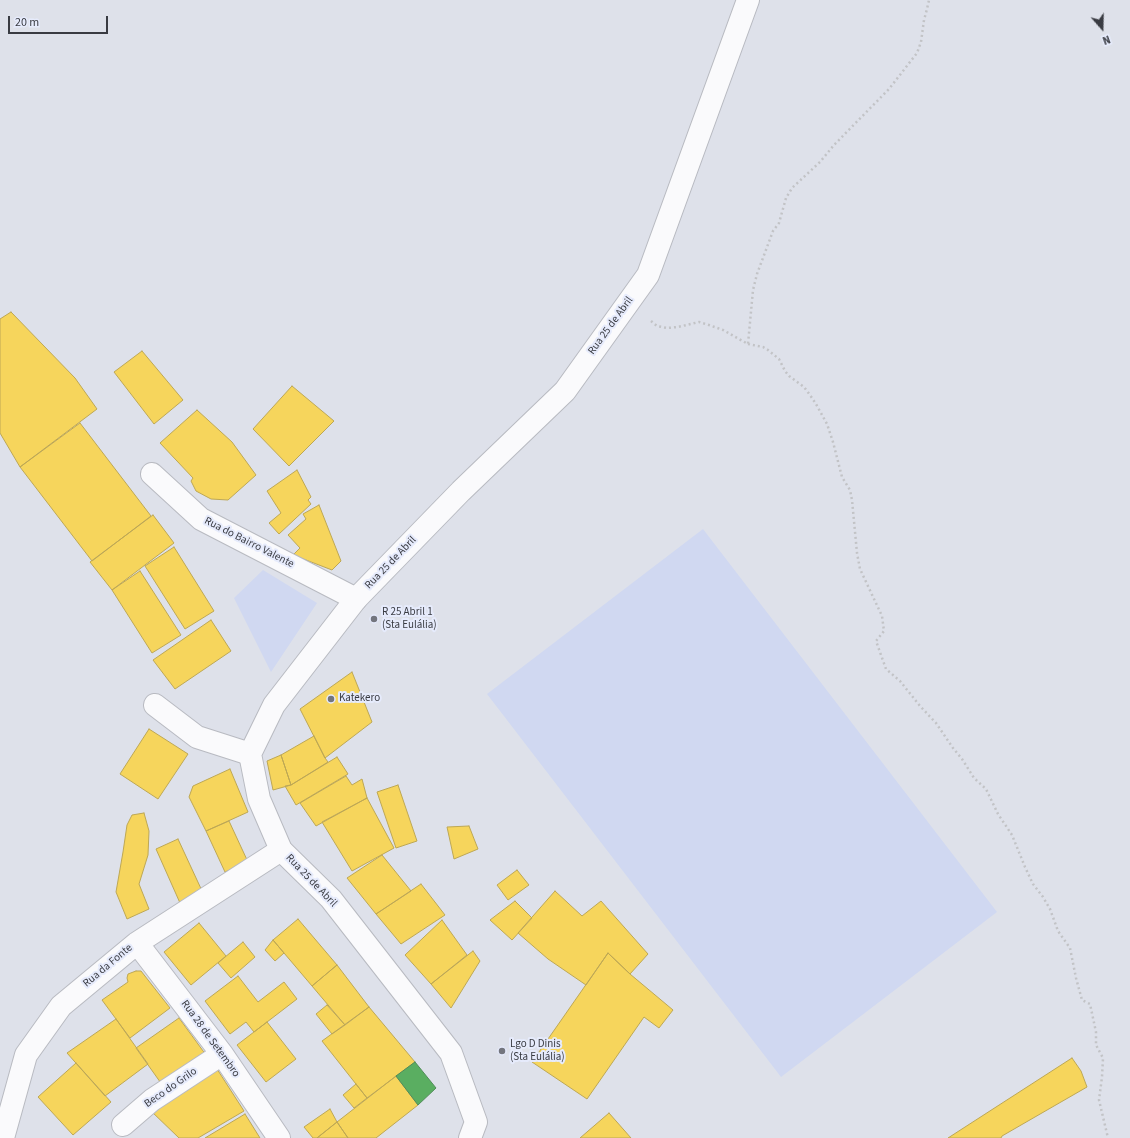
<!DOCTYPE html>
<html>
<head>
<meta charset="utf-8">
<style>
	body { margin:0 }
	#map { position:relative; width:1130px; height:1138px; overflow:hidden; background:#dee1ea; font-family:"Source Sans 3",sans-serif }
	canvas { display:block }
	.north { position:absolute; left:1082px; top:8px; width:40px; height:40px; -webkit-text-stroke:3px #e6ebfc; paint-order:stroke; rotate:160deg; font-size:11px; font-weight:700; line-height:16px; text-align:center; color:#393b42 }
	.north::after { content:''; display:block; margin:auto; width:14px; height:18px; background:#393b42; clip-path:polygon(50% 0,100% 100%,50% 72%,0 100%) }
	.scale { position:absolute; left:8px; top:16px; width:100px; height:18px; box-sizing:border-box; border:2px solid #393b42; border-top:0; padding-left:5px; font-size:12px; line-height:14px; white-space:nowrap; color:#393b42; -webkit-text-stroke:3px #e6ebfc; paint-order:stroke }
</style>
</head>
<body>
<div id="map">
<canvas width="1130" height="1138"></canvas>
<div class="north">N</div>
<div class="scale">20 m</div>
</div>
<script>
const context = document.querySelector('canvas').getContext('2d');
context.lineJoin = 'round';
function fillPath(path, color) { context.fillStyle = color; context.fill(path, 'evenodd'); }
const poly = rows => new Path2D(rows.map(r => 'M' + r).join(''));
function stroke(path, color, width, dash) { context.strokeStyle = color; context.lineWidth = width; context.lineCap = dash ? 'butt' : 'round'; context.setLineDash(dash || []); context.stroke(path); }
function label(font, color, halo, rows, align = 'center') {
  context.font = font + ' "Source Sans 3",sans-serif'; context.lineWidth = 4; context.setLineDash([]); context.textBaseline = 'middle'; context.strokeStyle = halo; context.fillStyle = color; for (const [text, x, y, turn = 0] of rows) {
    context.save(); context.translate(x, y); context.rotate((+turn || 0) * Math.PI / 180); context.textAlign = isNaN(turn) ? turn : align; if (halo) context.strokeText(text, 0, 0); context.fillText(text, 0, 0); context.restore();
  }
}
fillPath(poly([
	[703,529,997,912,781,1077,487,694],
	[263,570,317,603,271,672,234,598]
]), '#d0d8f1');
const homes = poly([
	[11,312,75,378,97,409,20,467,0,433,0,319,11,312],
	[142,351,183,400,154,424,114,372,142,351],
	[292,386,334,421,289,466,253,429,292,386],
	[197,410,232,442,256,475,228,500,211,499,196,491,191,481,193,478,160,443,197,410],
	[80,423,151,516,92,561,20,467,80,423],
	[297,470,311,497,308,500,311,504,279,534,269,523,281,513,267,491,297,470],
	[319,505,341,561,332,570,293,555,300,548,288,535,306,519,303,514,319,505],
	[153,515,174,543,112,590,90,562,153,515],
	[174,547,214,611,185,629,145,566,174,547],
	[140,571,181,635,152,653,112,590,140,571],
	[211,620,231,651,175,689,153,660,211,620],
	[352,672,372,722,325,758,300,709,352,672],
	[149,729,188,754,158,799,120,774,149,729],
	[314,736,325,758,328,762,291,785,281,755,314,736],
	[281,755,291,785,273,790,267,761,281,755],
	[337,757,348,774,296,805,285,786,291,785,337,757],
	[230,769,248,812,206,831,189,797,193,786,230,769],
	[346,776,352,785,362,779,367,798,316,826,300,803,346,776],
	[398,785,417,841,396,848,377,792,398,785],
	[367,798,394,848,352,871,322,822,367,798],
	[144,813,149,831,148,855,139,884,149,909,127,919,116,892,123,852,127,825,132,815,144,813],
	[229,821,248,862,225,872,206,831,229,821],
	[469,826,478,849,454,859,447,827,469,826],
	[178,839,203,893,180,903,156,849,178,839],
	[382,855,411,891,376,914,347,878,382,855],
	[517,870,529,885,508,900,497,885,517,870],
	[421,884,445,915,401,944,376,914,421,884],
	[555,891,582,916,601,901,648,954,630,974,608,953,586,985,548,959,518,933,555,891],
	[515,901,532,918,512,940,490,920,515,901],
	[298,919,337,965,312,986,273,940,298,919],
	[442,920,467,955,431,984,405,955,442,920],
	[199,923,226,956,191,985,164,952,199,923],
	[273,940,284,953,275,961,265,950,273,940],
	[243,942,255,957,231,978,218,963,243,942],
	[473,951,480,961,451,1008,431,984,473,951],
	[608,953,630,974,673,1010,659,1028,644,1017,587,1099,532,1062,608,953],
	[337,965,369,1007,345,1025,312,986,337,965],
	[136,971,141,971,170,1008,130,1038,102,1000,128,982,127,978,128,974,136,971],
	[238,976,258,1002,284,982,297,999,254,1032,246,1022,230,1034,205,1001,238,976],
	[327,1005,345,1025,332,1034,316,1014,327,1005],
	[369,1007,415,1062,367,1098,322,1041,369,1007],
	[179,1018,206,1055,163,1086,136,1048,179,1018],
	[116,1019,148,1064,105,1096,67,1053,116,1019],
	[267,1022,296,1059,266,1082,237,1045,267,1022],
	[1072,1058,1081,1071,1087,1087,1002,1136,1001,1138,948,1138,1072,1058],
	[76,1063,111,1102,73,1135,38,1097,76,1063],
	[217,1069,244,1111,198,1138,179,1138,150,1110,217,1069],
	[396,1076,418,1105,376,1138,348,1138,337,1122,396,1076],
	[356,1084,367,1098,354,1108,343,1095,356,1084],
	[330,1109,337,1122,317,1138,313,1138,304,1127,330,1109],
	[609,1113,631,1138,580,1138,609,1113],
	[245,1114,260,1138,205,1138,245,1114],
	[337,1122,348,1138,317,1138,337,1122]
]);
fillPath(homes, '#f6d55c');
stroke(homes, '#bda754', 1);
const public = poly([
	[415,1062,436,1088,418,1105,396,1076,415,1062]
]);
fillPath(public, '#5aae61');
stroke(public, '#508c58', 1);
const street = poly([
	[152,474,201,519,356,599],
	[155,705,197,737,250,754],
	[137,943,222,1054,279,1138],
	[123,1125,152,1100,222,1054],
	[3,1138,26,1055,61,1006,137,943,281,850]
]);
const secondary = poly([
	[470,1138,476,1122,451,1053,331,899,281,850,259,799,250,754,274,705,356,599,461,491,565,391,648,275,748,0]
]);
stroke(street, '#b8bac1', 24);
stroke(secondary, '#b8bac1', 24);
stroke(poly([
	[651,321,657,326,667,328,678,327,699,322,709,325,723,330,748,344,753,290,757,274,773,231,779,223,786,198,792,188,820,162,834,145,889,89,917,53,921,42,924,20,927,9,929,0],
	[748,344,763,347,768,350,779,359,785,371,789,376,804,387,810,395,816,404,827,424,833,442,842,477,850,490,852,500,857,553,860,569,882,616,884,631,876,641,886,669,900,681,920,706,936,723,953,748,962,759,974,778,986,789,998,814,1012,835,1025,867,1033,884,1043,897,1050,909,1058,931,1070,948,1076,978,1082,1000,1090,1004,1096,1032,1096,1045,1103,1058,1102,1077,1099,1100,1108,1138]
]), '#c2c3c6', 2.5, [2, 3]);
stroke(street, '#fafafc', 22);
stroke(secondary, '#fafafc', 22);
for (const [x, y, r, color] of [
	[374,619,4,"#73757d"],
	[331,699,4,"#73757d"],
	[502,1051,4,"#73757d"]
]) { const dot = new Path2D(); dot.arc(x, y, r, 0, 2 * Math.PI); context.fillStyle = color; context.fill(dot); stroke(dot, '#e6ebfc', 1.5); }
label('11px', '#393b42', '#e6ebfc', [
	["Rua 25 de Abril",611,326,-54],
	["Rua do Bairro Valente",249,543,27],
	["Rua 25 de Abril",391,563,-46],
	["Rua 25 de Abril",311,881,46],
	["Rua da Fonte",108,966,-40],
	["Rua 28 de Setembro",210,1039,54],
	["Beco do Grilo",171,1088,-35]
]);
label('11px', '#393b42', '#e6ebfc', [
	["R 25 Abril 1",382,613],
	["(Sta Eulália)",382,626],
	["Katekero",339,699],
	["Lgo D Dinis",510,1045],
	["(Sta Eulália)",510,1058]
], 'left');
</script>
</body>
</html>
